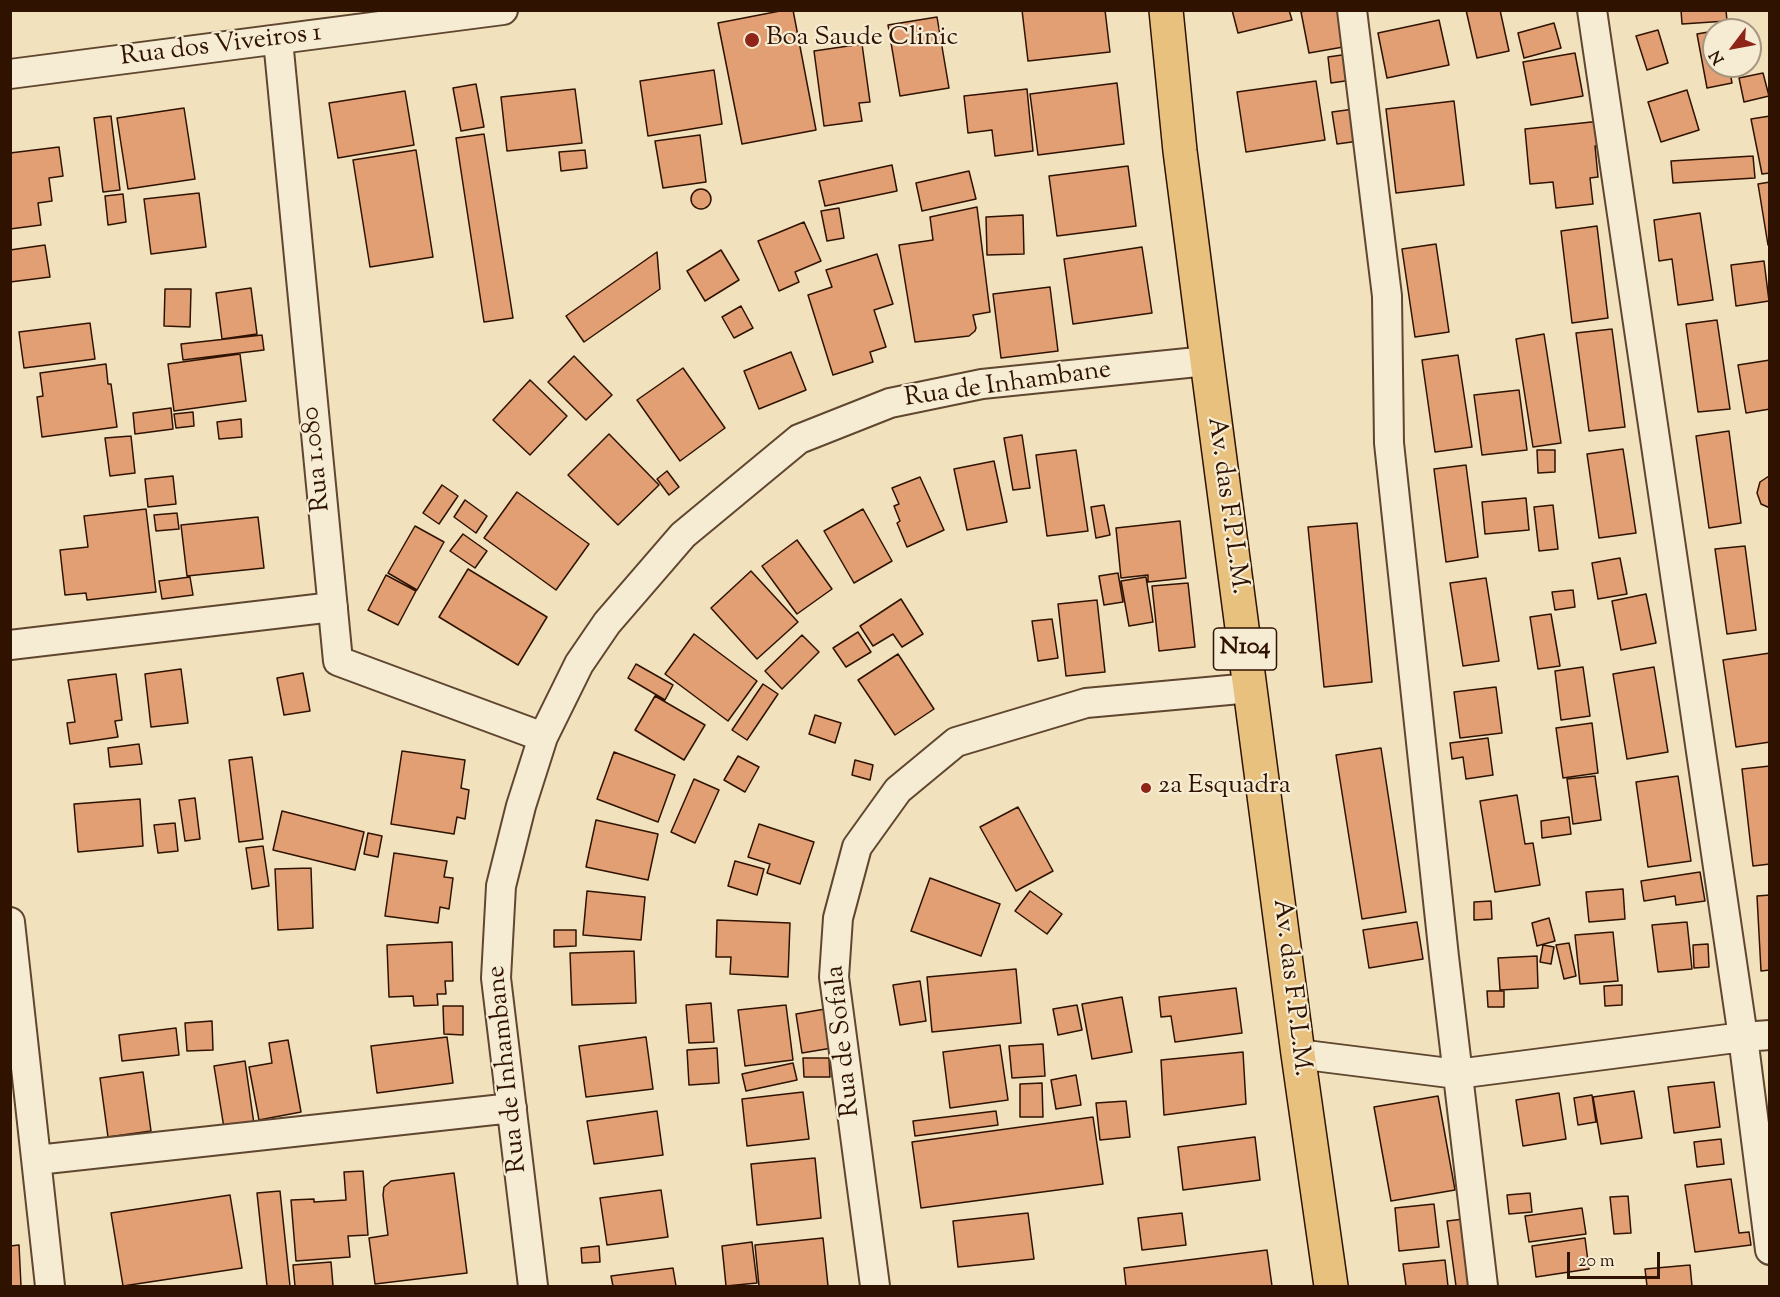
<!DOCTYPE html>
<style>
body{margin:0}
#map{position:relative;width:1780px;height:1297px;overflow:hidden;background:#f1e2bd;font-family:"Sorts Mill Goudy",serif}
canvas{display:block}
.frame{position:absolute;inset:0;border:12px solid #2f1200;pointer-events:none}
.north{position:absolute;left:1702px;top:18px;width:60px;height:60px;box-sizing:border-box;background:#f6ecd4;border:2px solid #a6957f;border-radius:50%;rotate:238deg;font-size:16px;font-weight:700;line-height:24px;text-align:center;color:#2f1200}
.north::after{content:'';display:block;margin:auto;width:21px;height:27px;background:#8f2418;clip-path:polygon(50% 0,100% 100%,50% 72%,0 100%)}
.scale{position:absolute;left:1567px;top:1252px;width:93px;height:27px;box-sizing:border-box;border:3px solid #2f1200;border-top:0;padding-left:8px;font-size:18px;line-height:21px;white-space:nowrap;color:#2f1200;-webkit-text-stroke:4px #f6ecd4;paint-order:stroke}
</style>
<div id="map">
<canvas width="1780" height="1297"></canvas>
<div class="frame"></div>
<div class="north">N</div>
<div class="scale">20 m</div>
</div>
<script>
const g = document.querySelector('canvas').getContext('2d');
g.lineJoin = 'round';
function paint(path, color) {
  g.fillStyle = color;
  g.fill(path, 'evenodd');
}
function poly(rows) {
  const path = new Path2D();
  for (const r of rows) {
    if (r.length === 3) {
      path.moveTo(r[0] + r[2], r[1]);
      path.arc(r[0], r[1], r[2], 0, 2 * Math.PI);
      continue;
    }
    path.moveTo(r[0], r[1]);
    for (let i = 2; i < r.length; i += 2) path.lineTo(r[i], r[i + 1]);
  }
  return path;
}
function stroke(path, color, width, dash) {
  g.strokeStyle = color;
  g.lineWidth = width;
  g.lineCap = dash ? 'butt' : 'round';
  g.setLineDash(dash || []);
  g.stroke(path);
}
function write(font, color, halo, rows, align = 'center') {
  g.font = font + ' "Sorts Mill Goudy",serif';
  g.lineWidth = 4.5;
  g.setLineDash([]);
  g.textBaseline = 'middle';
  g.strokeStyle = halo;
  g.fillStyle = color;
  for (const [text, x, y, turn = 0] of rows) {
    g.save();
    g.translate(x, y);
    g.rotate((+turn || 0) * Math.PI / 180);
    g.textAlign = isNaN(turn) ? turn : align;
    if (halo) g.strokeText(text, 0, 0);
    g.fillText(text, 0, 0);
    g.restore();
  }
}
const building = poly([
 [785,10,793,10,816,130,742,144,718,23,785,10],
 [1022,10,1105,10,1110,52,1028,61,1022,10],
 [1232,10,1289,10,1292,20,1238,33,1232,10],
 [1308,10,1342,10,1349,46,1309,53,1301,12,1308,10],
 [1466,10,1500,10,1509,51,1477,58,1466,10],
 [1681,10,1726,10,1727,21,1682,24,1681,10],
 [937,17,949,88,900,96,888,25,937,17],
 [1439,20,1449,65,1387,78,1378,33,1439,20],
 [1554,23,1561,48,1524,58,1518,33,1554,23],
 [1658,30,1668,63,1647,70,1636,36,1658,30],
 [1714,31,1714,66,1729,66,1732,83,1707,88,1697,34,1714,31],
 [862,44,870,102,859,103,862,121,824,126,814,51,862,44],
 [1575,53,1583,96,1531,105,1523,62,1575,53],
 [1349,54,1352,80,1331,83,1328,57,1349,54],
 [714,70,722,124,648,136,640,81,714,70],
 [1763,73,1769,96,1744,102,1739,78,1763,73],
 [1316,81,1325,140,1246,152,1237,92,1316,81],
 [1117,83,1124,144,1038,155,1030,94,1117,83],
 [476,84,484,127,461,131,453,88,476,84],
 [575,89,582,143,507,151,501,97,575,89],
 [1027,89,1033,151,995,156,992,130,968,133,964,96,1027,89],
 [1687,90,1699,130,1661,142,1648,102,1687,90],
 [405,91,414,145,338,158,329,103,405,91],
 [1454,101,1464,185,1396,193,1386,109,1454,101],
 [184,108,195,179,128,189,117,118,184,108],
 [1354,109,1359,141,1337,144,1332,112,1354,109],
 [111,116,120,190,103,192,94,118,111,116],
 [1770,116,1770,173,1762,174,1751,119,1770,116],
 [1601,121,1603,145,1595,146,1598,177,1590,178,1593,204,1556,208,1553,182,1530,184,1525,129,1601,121],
 [484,134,513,318,484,322,456,138,484,134],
 [700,135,706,182,663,188,655,141,700,135],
 [59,147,63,176,49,178,52,201,38,203,41,225,10,229,10,153,59,147],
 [416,150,433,257,370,267,353,160,416,150],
 [585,150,587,168,561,171,559,152,585,150],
 [1753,156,1755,178,1673,183,1671,161,1753,156],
 [892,165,897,191,825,206,819,181,892,165],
 [1128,166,1136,226,1057,236,1049,176,1128,166],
 [969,171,976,199,922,211,916,183,969,171],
 [1770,182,1770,245,1768,245,1758,184,1770,182],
 [701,199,10],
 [199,193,206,247,151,254,144,199,199,193],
 [123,194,126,222,108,225,105,196,123,194],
 [977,207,990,312,973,315,976,328,975,331,969,336,915,342,899,245,933,240,930,217,977,207],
 [839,208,844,238,827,241,821,211,839,208],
 [1700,213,1713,300,1678,305,1672,259,1659,261,1654,220,1700,213],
 [1023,215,1024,254,987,255,986,217,1023,215],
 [804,222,821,261,795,272,799,282,779,291,758,241,804,222],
 [1597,226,1608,318,1572,323,1561,231,1597,226],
 [1436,244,1449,332,1415,337,1402,249,1436,244],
 [45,245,50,277,10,282,10,250,45,245],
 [1142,247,1152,313,1073,324,1064,259,1142,247],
 [721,250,739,280,705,301,687,271,721,250],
 [657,252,660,289,584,342,566,316,657,252],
 [877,254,893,304,874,310,886,347,870,352,873,362,833,375,808,295,832,287,826,270,877,254],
 [1764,261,1769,301,1736,306,1731,265,1764,261],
 [1050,287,1058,351,1001,358,993,294,1050,287],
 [251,288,257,334,222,339,216,293,251,288],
 [165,289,191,289,190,327,164,326,165,289],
 [741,306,753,328,734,338,722,317,741,306],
 [1717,320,1730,409,1698,412,1686,324,1717,320],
 [90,323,95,359,24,368,19,332,90,323],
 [1612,329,1625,427,1589,431,1576,333,1612,329],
 [1544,334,1561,443,1533,447,1516,339,1544,334],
 [262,335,264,350,183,360,181,344,262,335],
 [791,352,806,390,759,409,744,371,791,352],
 [240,354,246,401,174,411,168,364,240,354],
 [1458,355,1472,447,1435,452,1422,360,1458,355],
 [574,356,612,395,586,420,548,382,574,356],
 [1770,360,1770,409,1746,413,1738,365,1770,360],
 [106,364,108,384,111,384,117,427,42,437,37,397,43,396,40,373,106,364],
 [683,368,725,428,680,461,637,400,683,368],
 [530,380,567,416,530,455,493,420,530,380],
 [1519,390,1527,450,1482,455,1474,395,1519,390],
 [171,408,173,429,135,434,133,413,171,408],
 [193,412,194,426,176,428,174,414,193,412],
 [241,419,242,437,219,439,217,422,241,419],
 [1729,431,1741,523,1709,528,1696,436,1729,431],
 [609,434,659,485,618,525,568,475,609,434],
 [1022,435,1030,488,1013,490,1004,438,1022,435],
 [131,436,135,473,110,476,105,438,131,436],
 [1623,449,1636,533,1599,538,1587,454,1623,449],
 [1076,450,1088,531,1047,536,1036,455,1076,450],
 [1537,450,1555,450,1555,472,1538,473,1537,450],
 [994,461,1007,522,967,530,954,469,994,461],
 [1466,465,1478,557,1446,562,1434,469,1466,465],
 [667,471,679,487,669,495,657,479,667,471],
 [173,476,176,504,148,507,145,479,173,476],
 [1769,476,1770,476,1770,508,1761,504,1757,493,1760,482,1769,476],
 [920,477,944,530,907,547,897,523,900,521,894,506,899,504,892,488,920,477],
 [442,485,458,496,439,524,423,513,442,485],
 [517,492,589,544,556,590,484,538,517,492],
 [1526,498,1529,530,1485,534,1482,502,1526,498],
 [465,500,487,516,476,533,454,517,465,500],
 [1104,505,1110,535,1096,538,1091,507,1104,505],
 [1553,505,1558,549,1539,551,1534,507,1553,505],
 [146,509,156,592,87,600,86,593,65,595,60,550,88,547,84,516,146,509],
 [863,509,892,561,854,583,824,531,863,509],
 [177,513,179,529,156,531,154,515,177,513],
 [258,517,264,568,187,576,181,525,258,517],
 [1180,521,1186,578,1148,582,1148,575,1121,578,1116,528,1180,521],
 [1357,523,1372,682,1324,687,1308,527,1357,523],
 [415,526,444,542,417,590,388,573,415,526],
 [463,534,487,551,475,568,450,551,463,534],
 [797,540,832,589,797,614,762,566,797,540],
 [1745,546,1756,630,1727,634,1715,549,1745,546],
 [1620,558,1627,594,1598,599,1592,563,1620,558],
 [468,569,547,617,518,665,439,617,468,569],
 [751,571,798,622,757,659,711,608,751,571],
 [1118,573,1123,602,1104,605,1099,576,1118,573],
 [386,575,416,591,398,625,368,610,386,575],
 [190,577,193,595,162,599,159,581,190,577],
 [1146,577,1153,622,1129,626,1121,581,1146,577],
 [1486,578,1499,661,1463,666,1450,583,1486,578],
 [1188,583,1195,647,1159,651,1152,586,1188,583],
 [1573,590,1575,607,1555,610,1552,592,1573,590],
 [1646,594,1656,643,1621,650,1612,601,1646,594],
 [901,599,923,634,902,647,893,634,873,646,860,626,901,599],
 [1097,600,1105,672,1066,676,1058,604,1097,600],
 [1551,614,1560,666,1538,669,1530,617,1551,614],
 [1052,619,1058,658,1038,661,1032,621,1052,619],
 [858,632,871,652,846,667,833,648,858,632],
 [694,634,757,681,728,721,665,674,694,634],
 [802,635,819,652,782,689,765,671,802,635],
 [1770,653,1770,742,1736,747,1723,660,1770,653],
 [898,654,934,709,895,735,858,680,898,654],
 [636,664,673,685,665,700,628,678,636,664],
 [1583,667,1590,716,1561,720,1555,671,1583,667],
 [1654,667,1668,752,1627,759,1613,674,1654,667],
 [181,669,188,723,151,727,145,674,181,669],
 [303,673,310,711,284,715,277,678,303,673],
 [116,674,122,720,115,721,118,737,70,744,67,723,75,722,68,680,116,674],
 [763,684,778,694,747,740,732,730,763,684],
 [1496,687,1502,733,1460,738,1454,692,1496,687],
 [655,696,705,725,684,760,635,730,655,696],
 [815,715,841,723,835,743,809,734,815,715],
 [1592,723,1598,773,1563,778,1556,728,1592,723],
 [1488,738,1493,775,1466,779,1463,757,1452,759,1450,743,1488,738],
 [139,744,142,764,110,767,108,748,139,744],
 [1381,748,1406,912,1362,919,1336,755,1381,748],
 [402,751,465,760,461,788,469,790,465,819,457,817,454,834,391,824,402,751],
 [614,752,675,775,658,822,597,799,614,752],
 [738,756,759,767,745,792,724,780,738,756],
 [252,757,263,839,239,842,229,760,252,757],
 [855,760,873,765,870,780,852,775,855,760],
 [1770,766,1770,864,1753,866,1742,769,1770,766],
 [1595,776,1601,820,1573,824,1567,779,1595,776],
 [1678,776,1691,861,1648,867,1636,782,1678,776],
 [694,779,719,790,695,843,671,832,694,779],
 [1517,795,1525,844,1533,843,1540,885,1495,892,1480,801,1517,795],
 [195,798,200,839,185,841,179,800,195,798],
 [140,799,143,846,78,852,74,804,140,799],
 [1018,807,1053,871,1016,891,980,827,1018,807],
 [282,811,364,832,355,870,273,850,282,811],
 [1569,817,1571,834,1542,838,1541,821,1569,817],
 [596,820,658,834,648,880,586,867,596,820],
 [175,823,178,851,158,853,154,825,175,823],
 [759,824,814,842,800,884,767,873,770,864,748,857,759,824],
 [368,833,382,836,378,857,364,854,368,833],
 [263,846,269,886,252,889,246,848,263,846],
 [394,853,447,861,444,877,453,878,449,909,440,907,438,923,385,916,394,853],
 [735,861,764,869,757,895,728,886,735,861],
 [311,868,313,928,278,930,275,869,311,868],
 [1700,872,1705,901,1676,905,1675,896,1644,901,1641,881,1700,872],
 [930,878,1000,904,981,956,911,931,930,878],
 [1623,889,1625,919,1589,922,1586,892,1623,889],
 [587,891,645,897,641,940,583,935,587,891],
 [1030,891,1062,914,1047,934,1015,911,1030,891],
 [1770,895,1770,970,1761,971,1757,896,1770,895],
 [1491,901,1492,919,1474,920,1474,902,1491,901],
 [1549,918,1555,941,1537,946,1532,923,1549,918],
 [717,920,790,923,788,977,730,974,731,957,716,957,717,920],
 [1417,922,1423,959,1369,968,1363,930,1417,922],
 [1687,922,1692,969,1658,972,1652,925,1687,922],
 [554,930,576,930,576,946,554,947,554,930],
 [1613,932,1618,981,1580,984,1575,935,1613,932],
 [452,942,453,981,445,981,446,994,437,994,438,1005,414,1006,413,996,389,997,387,945,452,942],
 [1569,943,1576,976,1564,979,1556,945,1569,943],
 [1708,944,1709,967,1694,968,1693,945,1708,944],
 [1543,945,1554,947,1551,964,1540,962,1543,945],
 [634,951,636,1003,572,1005,570,953,634,951],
 [1537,956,1538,988,1500,990,1498,958,1537,956],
 [1016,969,1021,1023,932,1032,927,977,1016,969],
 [920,981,926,1021,900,1025,893,985,920,981],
 [1622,985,1622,1005,1605,1006,1604,986,1622,985],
 [1236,988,1242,1033,1175,1042,1171,1016,1161,1017,1159,997,1236,988],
 [1487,991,1504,991,1504,1007,1488,1007,1487,991],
 [1122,997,1132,1052,1092,1059,1082,1004,1122,997],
 [711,1003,714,1042,689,1043,686,1005,711,1003],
 [786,1005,793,1060,745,1066,738,1010,786,1005],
 [1077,1005,1082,1030,1058,1035,1053,1009,1077,1005],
 [443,1006,463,1006,463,1035,444,1034,443,1006],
 [825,1009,832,1048,802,1053,796,1014,825,1009],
 [212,1021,213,1050,187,1051,185,1023,212,1021],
 [176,1028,179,1055,122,1061,119,1035,176,1028],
 [447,1037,453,1083,377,1093,371,1046,447,1037],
 [646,1037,653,1089,586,1097,579,1046,646,1037],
 [288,1040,301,1112,259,1120,249,1067,272,1063,269,1043,288,1040],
 [1043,1044,1045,1076,1012,1078,1009,1046,1043,1044],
 [1000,1045,1008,1100,950,1108,943,1052,1000,1045],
 [717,1048,719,1083,689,1085,687,1050,717,1048],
 [1243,1052,1246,1104,1164,1115,1161,1060,1243,1052],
 [803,1058,829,1058,830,1077,804,1077,803,1058],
 [245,1061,254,1124,224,1128,214,1066,245,1061],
 [793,1063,797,1080,746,1091,742,1074,793,1063],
 [143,1072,151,1131,108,1137,100,1078,143,1072],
 [1076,1075,1081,1105,1056,1109,1051,1080,1076,1075],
 [1714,1082,1720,1127,1674,1133,1668,1087,1714,1082],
 [1042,1083,1043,1117,1020,1117,1020,1084,1042,1083],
 [1634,1091,1642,1138,1601,1144,1593,1097,1634,1091],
 [803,1092,809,1139,747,1146,742,1099,803,1092],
 [1559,1093,1566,1139,1523,1146,1516,1100,1559,1093],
 [1592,1095,1596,1122,1578,1125,1574,1098,1592,1095],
 [1438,1096,1455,1190,1391,1201,1374,1107,1438,1096],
 [1126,1101,1130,1137,1100,1140,1096,1103,1126,1101],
 [657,1111,663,1155,594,1164,587,1121,657,1111],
 [996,1111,998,1125,915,1136,913,1121,996,1111],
 [1093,1117,1103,1184,921,1208,912,1142,1093,1117],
 [1255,1137,1260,1180,1183,1190,1178,1147,1255,1137],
 [1721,1139,1724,1164,1697,1167,1694,1142,1721,1139],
 [815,1158,821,1218,757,1225,751,1164,815,1158],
 [363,1171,368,1235,348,1236,350,1257,296,1261,291,1200,314,1199,314,1202,346,1200,344,1172,363,1171],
 [454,1173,467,1273,375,1284,369,1238,388,1235,383,1195,384,1187,391,1181,454,1173],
 [1731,1179,1739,1233,1749,1232,1751,1245,1695,1252,1685,1185,1731,1179],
 [661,1190,668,1237,607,1245,600,1198,661,1190],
 [280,1191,290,1286,267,1286,257,1193,280,1191],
 [1530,1193,1532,1212,1509,1214,1507,1195,1530,1193],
 [230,1195,242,1268,123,1286,111,1213,230,1195],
 [1628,1196,1631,1233,1614,1234,1610,1197,1628,1196],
 [1434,1204,1439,1247,1399,1251,1395,1208,1434,1204],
 [1582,1208,1586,1234,1529,1242,1525,1216,1582,1208],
 [1028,1213,1034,1259,958,1267,953,1221,1028,1213],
 [1182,1213,1186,1245,1142,1250,1138,1218,1182,1213],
 [1464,1219,1473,1286,1456,1286,1447,1221,1464,1219],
 [823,1238,828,1286,759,1286,755,1245,823,1238],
 [1585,1238,1589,1269,1536,1277,1532,1246,1585,1238],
 [752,1242,757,1283,726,1286,722,1246,752,1242],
 [19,1245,21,1286,10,1286,10,1246,19,1245],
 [599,1246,600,1262,582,1263,581,1248,599,1246],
 [1267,1250,1272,1286,1126,1286,1124,1268,1267,1250],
 [1445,1260,1448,1286,1406,1286,1403,1264,1445,1260],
 [331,1262,333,1286,295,1286,293,1265,331,1262],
 [1690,1265,1692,1286,1647,1286,1645,1269,1690,1265],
 [673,1268,676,1286,613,1286,611,1276,673,1268]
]);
paint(building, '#e29f74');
stroke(building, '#2f1200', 1.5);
const minor = poly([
 [1352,10,1387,296,1389,443,1444,957,1483,1286],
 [1592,10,1743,1037,1770,1250],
 [278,40,338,661,543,737],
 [10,74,503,10],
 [10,645,333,607],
 [10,922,50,1286],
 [1298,1054,1457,1074,1743,1037,1770,1035],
 [37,1160,512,1108],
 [533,1286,496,978,501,886,521,806,543,737,579,664,607,623,683,535,799,439,890,403,982,384,1207,361],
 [875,1286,834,977,838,918,857,847,898,790,956,742,1086,703,1251,688]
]);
const primary = poly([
 [1166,10,1180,151,1207,361,1298,1054,1331,1286]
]);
stroke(minor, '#60462f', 32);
stroke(primary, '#2f1200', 36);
stroke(minor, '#f6ecd4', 28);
stroke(primary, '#e8c17e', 33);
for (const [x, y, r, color] of [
 [752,40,8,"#8f2418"],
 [1146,788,6,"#8f2418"]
]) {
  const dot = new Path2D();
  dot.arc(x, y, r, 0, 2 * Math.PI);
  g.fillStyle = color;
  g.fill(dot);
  stroke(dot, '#f6ecd4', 2);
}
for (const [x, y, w] of [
 [1245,649,63]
]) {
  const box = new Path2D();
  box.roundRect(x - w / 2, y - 21, w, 42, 4.5);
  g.fillStyle = '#f6ecd4';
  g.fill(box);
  stroke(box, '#2f1200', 1.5);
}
write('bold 24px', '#2f1200', null, [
 ["N104",1245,649]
]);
write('26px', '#2f1200', '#f6ecd4', [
 ["Boa Saude Clinic",766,40],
 ["2a Esquadra",1158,788]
], 'left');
write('26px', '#2f1200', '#f6ecd4', [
 ["Rua dos Viveiros 1",221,47,-7],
 ["Rua de Inhambane",1008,386,-8],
 ["Rua 1.080",318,459,-96],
 ["Av. das F.P.L.M.",1226,506,82],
 ["Av. das F.P.L.M.",1290,988,83],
 ["Rua de Sofala",845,1041,-96],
 ["Rua de Inhambane",509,1069,-96]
]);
</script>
